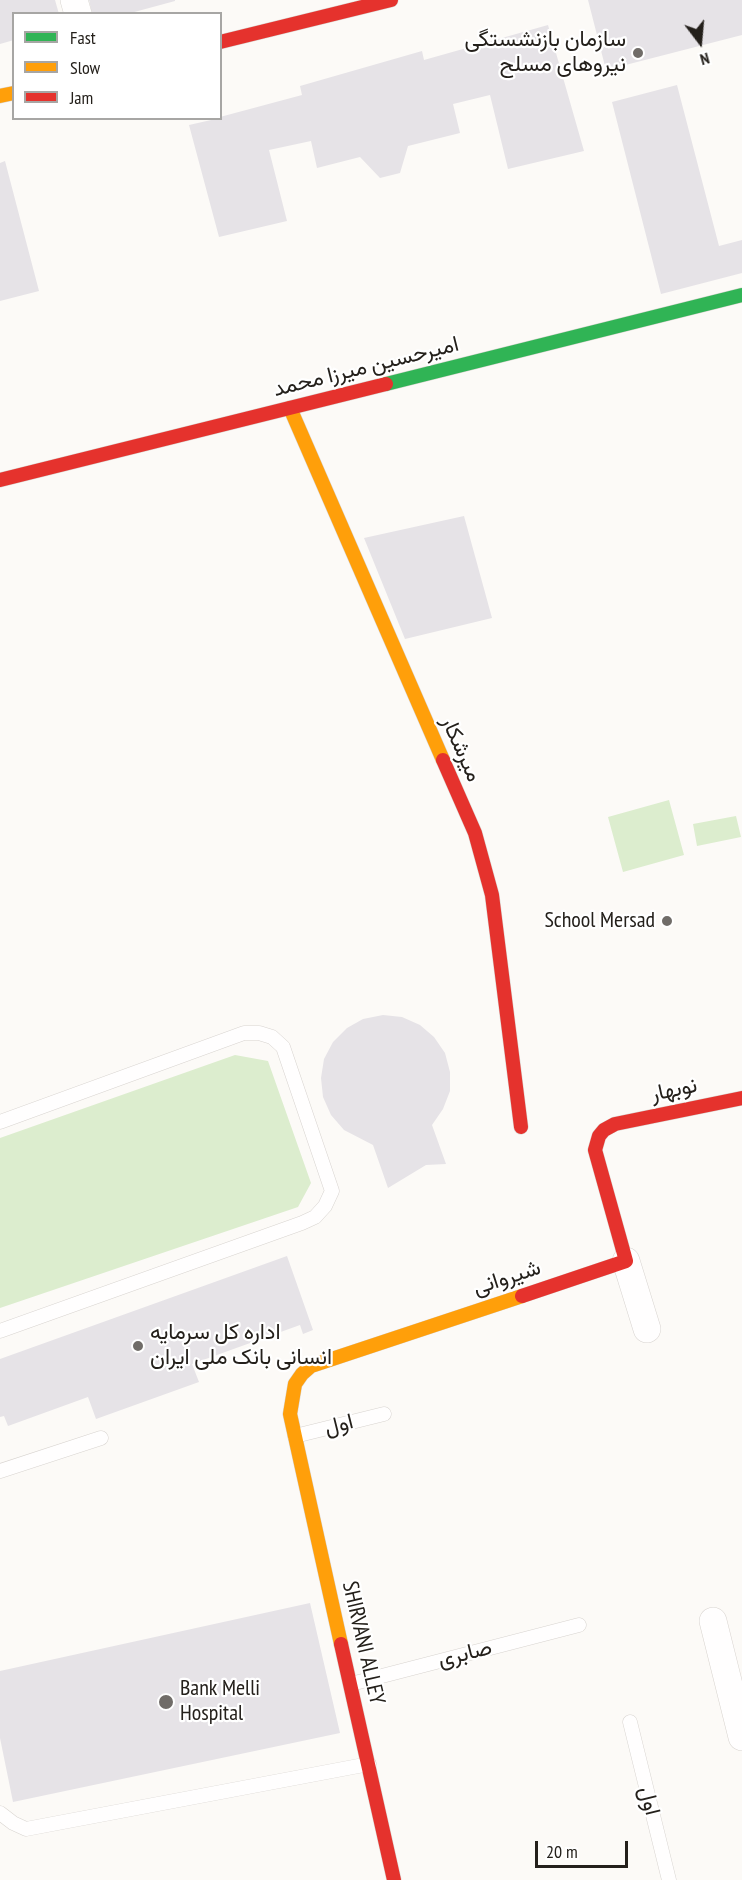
<!DOCTYPE html>
<meta charset="utf-8">
<style>
body{margin:0}
#map{position:relative;width:742px;height:1880px;overflow:hidden;background:#fcfaf7;font-family:"PT Sans Narrow",sans-serif}
canvas{display:block}
.legend{position:absolute;left:12px;top:12px;width:210px;height:108px;box-sizing:border-box;background:#fff;border:2px solid #a7a6a4;margin:0;padding:8px 10px;list-style:none;font-size:18px;color:#24201b}
.legend li{display:flex;align-items:center;gap:12px;height:30px}
.legend b{width:30px;border:2px solid #a7a6a4}
.north{position:absolute;left:670px;top:12px;width:60px;height:60px;-webkit-text-stroke:4px #fff;paint-order:stroke;rotate:164deg;font-size:16px;font-weight:700;line-height:24px;text-align:center;color:#24201b}
.north::after{content:'';display:block;margin:auto;width:21px;height:27px;background:#24201b;clip-path:polygon(50% 0,100% 100%,50% 72%,0 100%)}
.scale{position:absolute;left:535px;top:1841px;width:93px;height:27px;box-sizing:border-box;border:3px solid #24201b;border-top:0;padding-left:8px;font-size:18px;line-height:21px;white-space:nowrap;color:#24201b;-webkit-text-stroke:4px #fff;paint-order:stroke}
</style>
<div id="map">
<canvas width="742" height="1880"></canvas>
<ul class="legend">
<li><b style="height:8px;background:#30b455"></b>Fast</li>
<li><b style="height:8px;background:#ff9f0a"></b>Slow</li>
<li><b style="height:8px;background:#e5322d"></b>Jam</li>
</ul>
<div class="north">N</div>
<div class="scale">20 m</div>
</div>
<script>
const g = document.querySelector('canvas').getContext('2d');
g.lineJoin = 'round';
function paint(path, color) {
  g.fillStyle = color;
  g.fill(path, 'evenodd');
}
function poly(rows) {
  const path = new Path2D();
  for (const r of rows) {
    path.moveTo(r[0], r[1]);
    for (let i = 2; i < r.length; i += 2) path.lineTo(r[i], r[i + 1]);
  }
  return path;
}
function stroke(path, color, width, dash) {
  g.strokeStyle = color;
  g.lineWidth = width;
  g.lineCap = dash ? 'butt' : 'round';
  g.setLineDash(dash || []);
  g.stroke(path);
}
function write(font, color, halo, rows, align = 'center') {
  g.font = font + ' "PT Sans Narrow",Vazirmatn,sans-serif';
  g.lineWidth = 4.5;
  g.setLineDash([]);
  g.textBaseline = 'middle';
  g.strokeStyle = halo;
  g.fillStyle = color;
  for (const [text, x, y, turn = 0] of rows) {
    g.save();
    g.translate(x, y);
    g.rotate((+turn || 0) * Math.PI / 180);
    g.textAlign = isNaN(turn) ? turn : align;
    if (halo) g.strokeText(text, 0, 0);
    g.fillText(text, 0, 0);
    g.restore();
  }
}
paint(poly([
 [669,800,684,855,623,872,608,817],
 [736,816,741,837,697,846,693,824],
 [235,1055,268,1061,311,1183,298,1207,0,1308,0,1138]
]), '#dcedce');
paint(poly([
 [0,0,55,0,59,14,14,14,14,40,0,44],
 [89,0,175,0,175,1,127,14,92,14],
 [588,0,742,0,742,35,606,70],
 [548,25,584,151,508,169,490,95,453,104,460,133,408,146,400,173,380,178,360,157,317,168,311,141,269,150,287,221,219,237,189,125,220,118,220,117,302,95,300,86,422,51,424,60],
 [677,85,719,246,742,240,742,273,661,294,612,102],
 [5,161,39,291,0,301,0,163],
 [464,516,492,618,405,639,364,538],
 [383,1015,402,1017,420,1025,434,1037,445,1053,450,1072,450,1091,443,1109,432,1125,446,1164,426,1165,388,1188,373,1145,344,1130,331,1115,323,1097,321,1078,324,1059,333,1042,347,1028,363,1019],
 [287,1256,313,1330,303,1334,300,1325,192,1364,199,1382,96,1419,88,1397,8,1426,4,1416,0,1417,0,1359],
 [310,1603,340,1733,13,1802,0,1738,0,1671]
]), '#e6e3e7');
const lane = poly([
 [0,1122,244,1033,259,1033,272,1037,283,1047,332,1191,325,1206,315,1217,302,1223,0,1331],
 [295,1436,384,1414],
 [0,1471,101,1438],
 [351,1684,579,1625],
 [630,1722,669,1880],
 [0,1813,13,1823,26,1829,369,1764]
]);
const street = poly([
 [74,0,78,14],
 [626,1261,647,1329],
 [713,1621,742,1737]
]);
const fast = poly([
 [386,384,742,295]
]);
const slow = poly([
 [0,96,14,93],
 [290,408,443,760],
 [341,1644,290,1414,295,1384,302,1374,311,1366,522,1296]
]);
const jam = poly([
 [220,42,391,0],
 [0,480,386,384],
 [443,760,475,833,492,895,521,1127],
 [522,1296,626,1261,595,1150,599,1136,604,1130,615,1124,742,1098],
 [341,1644,394,1880]
]);
stroke(lane, '#d8d4d0', 15);
stroke(street, '#d8d4d0', 28);
stroke(fast, '#d8d4d0', 15);
stroke(slow, '#d8d4d0', 15);
stroke(jam, '#d8d4d0', 15);
stroke(lane, '#fffefe', 14);
stroke(street, '#fffefe', 27);
stroke(fast, '#30b455', 14);
stroke(slow, '#ff9f0a', 14);
stroke(jam, '#e5322d', 14);
for (const [x, y, r, color] of [
 [638,53,6,"#706c68"],
 [667,921,6,"#706c68"],
 [138,1346,6,"#706c68"],
 [166,1702,8,"#706c68"]
]) {
  const dot = new Path2D();
  dot.arc(x, y, r, 0, 2 * Math.PI);
  g.fillStyle = color;
  g.fill(dot);
  stroke(dot, '#fff', 2);
}
write('22px', '#24201b', '#fff', [
 ["سازمان بازنشستگی",626,40],
 ["نیروهای مسلح",626,65],
 ["School Mersad",655,921],
 ["اداره کل سرمایه",150,1333,"left"],
 ["انسانی بانک ملی ایران",150,1358,"left"],
 ["Bank Melli",180,1689,"left"],
 ["Hospital",180,1714,"left"]
], 'right');
write('22px', '#24201b', '#fff', [
 ["امیرحسین میرزا محمد",366,367,-14],
 ["میرشکار",461,749,66],
 ["نوبهار",674,1090,-12],
 ["شیروانی",507,1278,-18],
 ["اول",339,1425,-14],
 ["SHIRVANI ALLEY",363,1643,77],
 ["صابری",465,1654,-14],
 ["اول",649,1801,76]
]);
</script>
